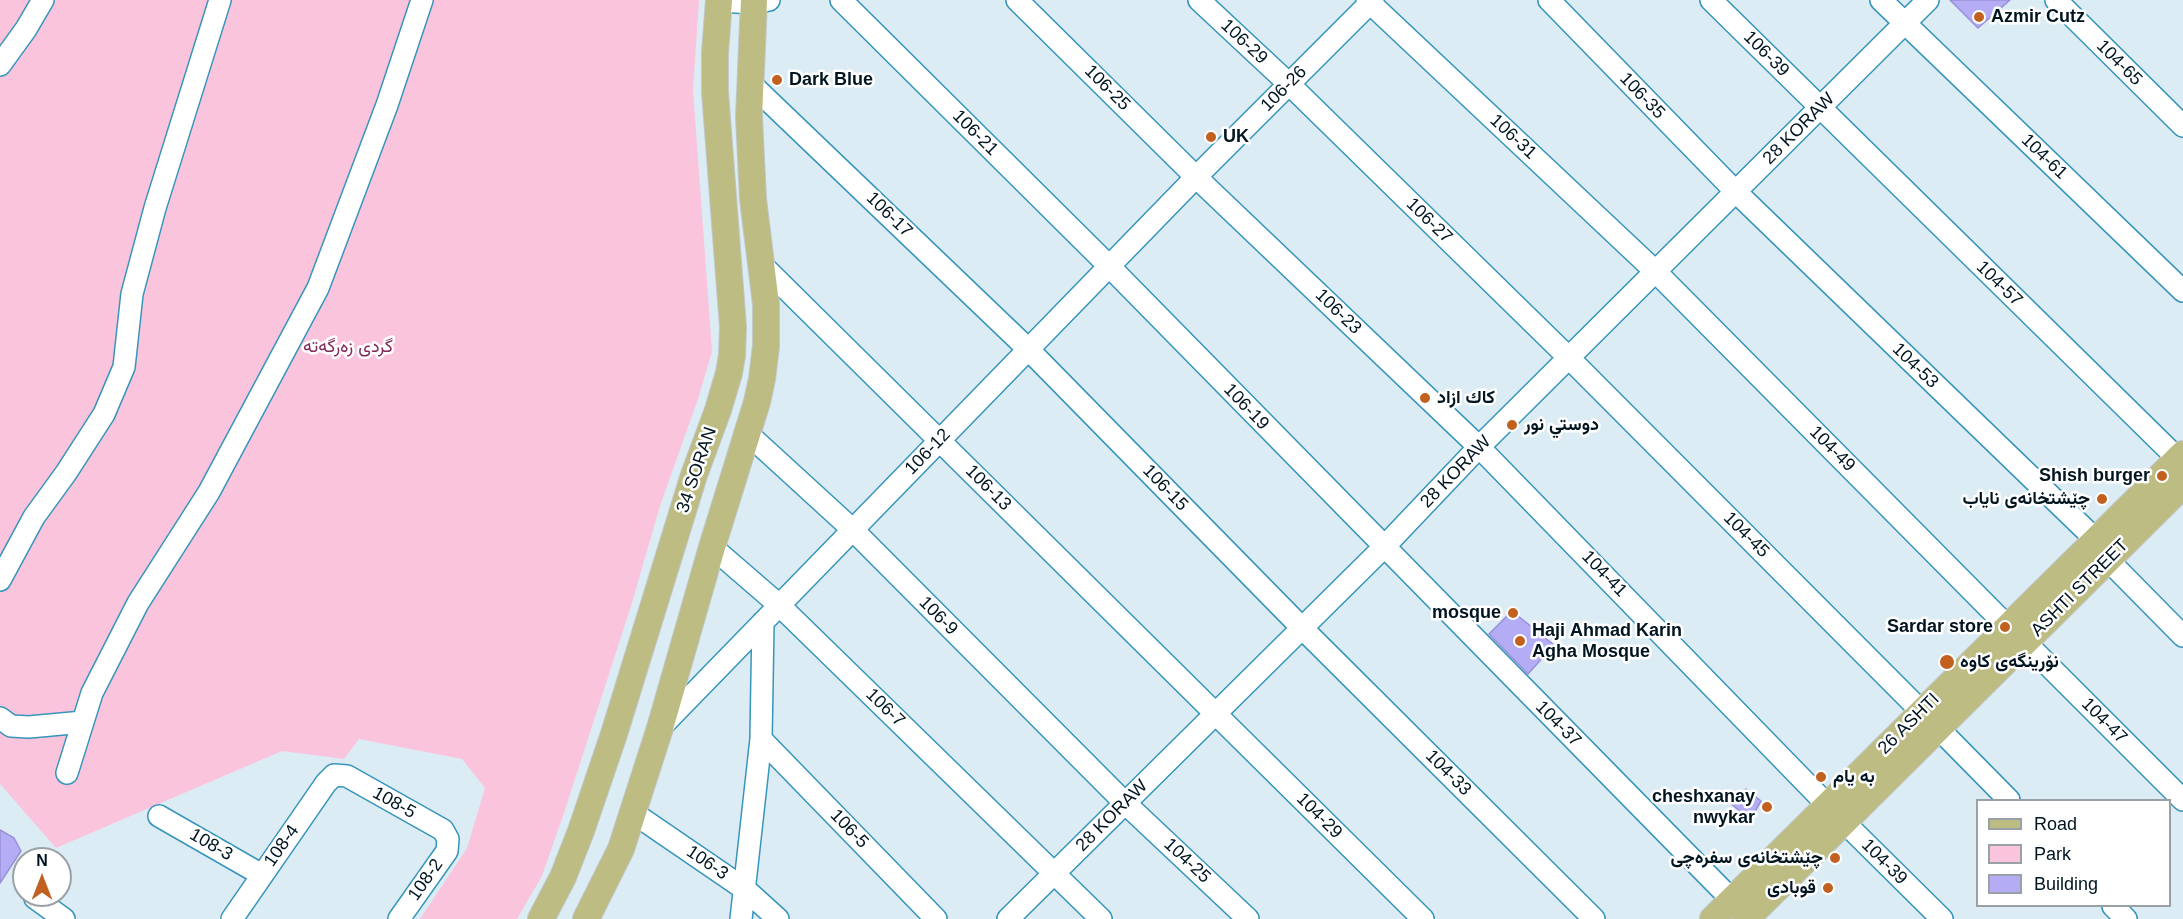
<!DOCTYPE html>
<meta charset="utf-8">
<style>
body{margin:0}
#map{position:relative;width:2183px;height:919px;overflow:hidden;background:#dcecf4;font-family:Helvetica,sans-serif}
canvas{display:block}
.legend{position:absolute;left:1976px;top:799px;width:195px;height:108px;box-sizing:border-box;background:#fff;border:2px solid #99a1a6;margin:0;padding:8px 10px;list-style:none;font-size:18px;color:#001520}
.legend li{display:flex;align-items:center;gap:12px;height:30px}
.legend b{width:30px;border:2px solid #99a1a6}
.north{position:absolute;left:12px;top:847px;width:60px;height:60px;box-sizing:border-box;background:#fff;border:2px solid #99a1a6;border-radius:50%;rotate:0deg;font-size:16px;font-weight:700;line-height:24px;text-align:center;color:#001520}
.north::after{content:'';display:block;margin:auto;width:21px;height:27px;background:#c1601f;clip-path:polygon(50% 0,100% 100%,50% 72%,0 100%)}
</style>
<div id="map">
<canvas width="2183" height="919"></canvas>
<ul class="legend">
<li><b style="height:8px;background:#bcbc83"></b>Road</li>
<li><b style="height:16px;background:#fbc4dd"></b>Park</li>
<li><b style="height:16px;background:#b5acf6"></b>Building</li>
</ul>
<div class="north">N</div>
</div>
<script>
const g = document.querySelector('canvas').getContext('2d');
g.lineJoin = 'round';
function paint(path, color) {
  g.fillStyle = color;
  g.fill(path, 'evenodd');
}
function poly(rows) {
  const path = new Path2D();
  for (const r of rows) {
    path.moveTo(r[0], r[1]);
    for (let i = 2; i < r.length; i += 2) path.lineTo(r[i], r[i + 1]);
  }
  return path;
}
function stroke(path, color, width, dash) {
  g.strokeStyle = color;
  g.lineWidth = width;
  g.lineCap = dash ? 'butt' : 'round';
  g.setLineDash(dash || []);
  g.stroke(path);
}
function write(font, color, halo, rows, align = 'center') {
  g.font = font + ' Helvetica,Vazirmatn,sans-serif';
  g.lineWidth = 5;
  g.setLineDash([]);
  g.textBaseline = 'middle';
  g.strokeStyle = halo;
  g.fillStyle = color;
  for (const [text, x, y, turn = 0] of rows) {
    g.save();
    g.translate(x, y);
    g.rotate((+turn || 0) * Math.PI / 180);
    g.textAlign = isNaN(turn) ? turn : align;
    if (halo) g.strokeText(text, 0, 0);
    g.fillText(text, 0, 0);
    g.restore();
  }
}
paint(poly([
 [0,0,699,0,693,90,712,351,698,399,660,506,631,606,564,813,542,876,517,919,420,919,467,848,485,788,462,759,359,739,344,759,282,751,56,848,0,784]
]), '#fbc4dd');
const building = poly([
 [1950,0,2010,0,1978,28,1950,0],
 [1512,611,1554,645,1528,674,1489,634,1512,611],
 [1746,789,1761,801,1750,820,1729,802,1746,789],
 [0,830,14,838,21,851,0,883,0,830]
]);
paint(building, '#b5acf6');
stroke(building, '#9990d7', 1.5);
const minor = poly([
 [841,0,1109,266,1732,900],
 [1017,0,1196,177,1479,447,1844,822,1942,919],
 [1199,0,1289,84,1569,358,1922,712],
 [1367,0,1656,272,2008,627],
 [1549,0,1736,192,2095,539],
 [1711,0,2178,459],
 [1881,0,2183,291],
 [2056,0,2183,126],
 [719,1,754,3,769,0],
 [0,65,26,29,43,0],
 [749,82,1028,349,1301,627,1594,919],
 [761,264,1423,919],
 [747,433,853,530,1125,803,1248,919],
 [712,547,779,605,1101,919],
 [2108,560,2183,636],
 [0,580,34,517,66,473,104,414,124,367,132,294,155,208,220,0],
 [2025,642,2183,800],
 [0,718,11,726,29,727,83,722],
 [660,728,1196,177,1373,0],
 [1938,728,2009,800],
 [761,739,936,919],
 [67,773,92,693,138,603,209,492,318,288,387,105,422,0],
 [632,812,746,890,778,919],
 [159,816,262,875],
 [35,898,64,919],
 [2113,906,2126,919],
 [232,919,326,783,334,775,347,776,443,830,448,839,447,851,399,919],
 [741,919,761,739,763,622],
 [1008,919,1384,547,1479,447,1928,0]
]);
const major = poly([
 [541,919,563,877,581,831,614,734,694,475,718,410,729,373,732,355,733,327,715,92,715,53,719,0],
 [586,919,621,849,660,728,712,547,757,402,762,379,766,346,766,304,753,199,749,117,754,0],
 [1713,919,2183,454],
 [1746,919,2183,485]
]);
stroke(minor, '#3695bb', 24);
stroke(major, '#c2c7c9', 28);
stroke(minor, '#fff', 21);
stroke(major, '#bcbc83', 26);
for (const [x, y, r, color] of [
 [1979,17,6,"#c1601f"],
 [777,80,6,"#c1601f"],
 [1211,137,6,"#c1601f"],
 [1425,398,6,"#c1601f"],
 [1512,425,6,"#c1601f"],
 [2162,476,6,"#c1601f"],
 [2102,499,6,"#c1601f"],
 [1513,613,6,"#c1601f"],
 [2005,627,6,"#c1601f"],
 [1520,641,6,"#c1601f"],
 [1947,662,8,"#c1601f"],
 [1821,777,6,"#c1601f"],
 [1767,807,6,"#c1601f"],
 [1835,858,6,"#c1601f"],
 [1828,888,6,"#c1601f"]
]) {
  const dot = new Path2D();
  dot.arc(x, y, r, 0, 2 * Math.PI);
  g.fillStyle = color;
  g.fill(dot);
  stroke(dot, '#fff', 2);
}
write('bold 18px', '#001520', '#fff', [
 ["Azmir Cutz",1991,17],
 ["Dark Blue",789,80],
 ["UK",1223,137],
 ["كاك ازاد",1437,398],
 ["دوستي نور",1524,425],
 ["Shish burger",2150,476,"right"],
 ["چێشتخانەی نایاب",2090,499,"right"],
 ["mosque",1501,613,"right"],
 ["Sardar store",1993,627,"right"],
 ["Haji Ahmad Karin",1532,631],
 ["Agha Mosque",1532,652],
 ["نۆرینگەی کاوە",1960,662],
 ["به يام",1833,777],
 ["cheshxanay",1755,797,"right"],
 ["nwykar",1755,818,"right"],
 ["چێشتخانەی سفرەچی",1823,858,"right"],
 ["قوبادی",1816,888,"right"]
], 'left');
write('18px', '#001520', '#fff', [
 ["106-29",1244,42,43],
 ["106-39",1766,54,45],
 ["104-65",2119,63,45],
 ["106-25",1107,88,45],
 ["106-26",1284,89,-45],
 ["106-35",1642,96,46],
 ["28 KORAW",1799,129,-45],
 ["106-21",975,133,45],
 ["106-31",1513,137,43],
 ["104-61",2044,157,44],
 ["106-17",889,215,44],
 ["106-27",1429,221,44],
 ["104-57",1999,284,44],
 ["106-23",1338,312,44],
 ["104-53",1915,366,44],
 ["106-19",1246,407,46],
 ["104-49",1832,449,45],
 ["106-12",928,452,-46],
 ["34 SORAN",697,470,-71],
 ["28 KORAW",1456,472,-46],
 ["106-13",988,488,45],
 ["106-15",1165,488,46],
 ["104-45",1746,535,45],
 ["104-41",1604,574,46],
 ["ASHTI STREET",2080,588,-45],
 ["106-9",938,616,45],
 ["106-7",885,708,44],
 ["104-47",2104,721,45],
 ["104-37",1558,724,45],
 ["26 ASHTI",1909,724,-45],
 ["104-33",1448,773,45],
 ["108-5",394,803,29],
 ["28 KORAW",1112,816,-45],
 ["104-29",1319,816,45],
 ["106-5",849,829,46],
 ["108-3",211,845,30],
 ["108-4",282,846,-55],
 ["104-25",1187,861,43],
 ["104-39",1884,862,45],
 ["106-3",707,863,34],
 ["108-2",426,880,-55]
]);
write('18px', '#822b5b', '#fff', [
 ["گردی زەرگەتە",348,347]
]);
</script>
